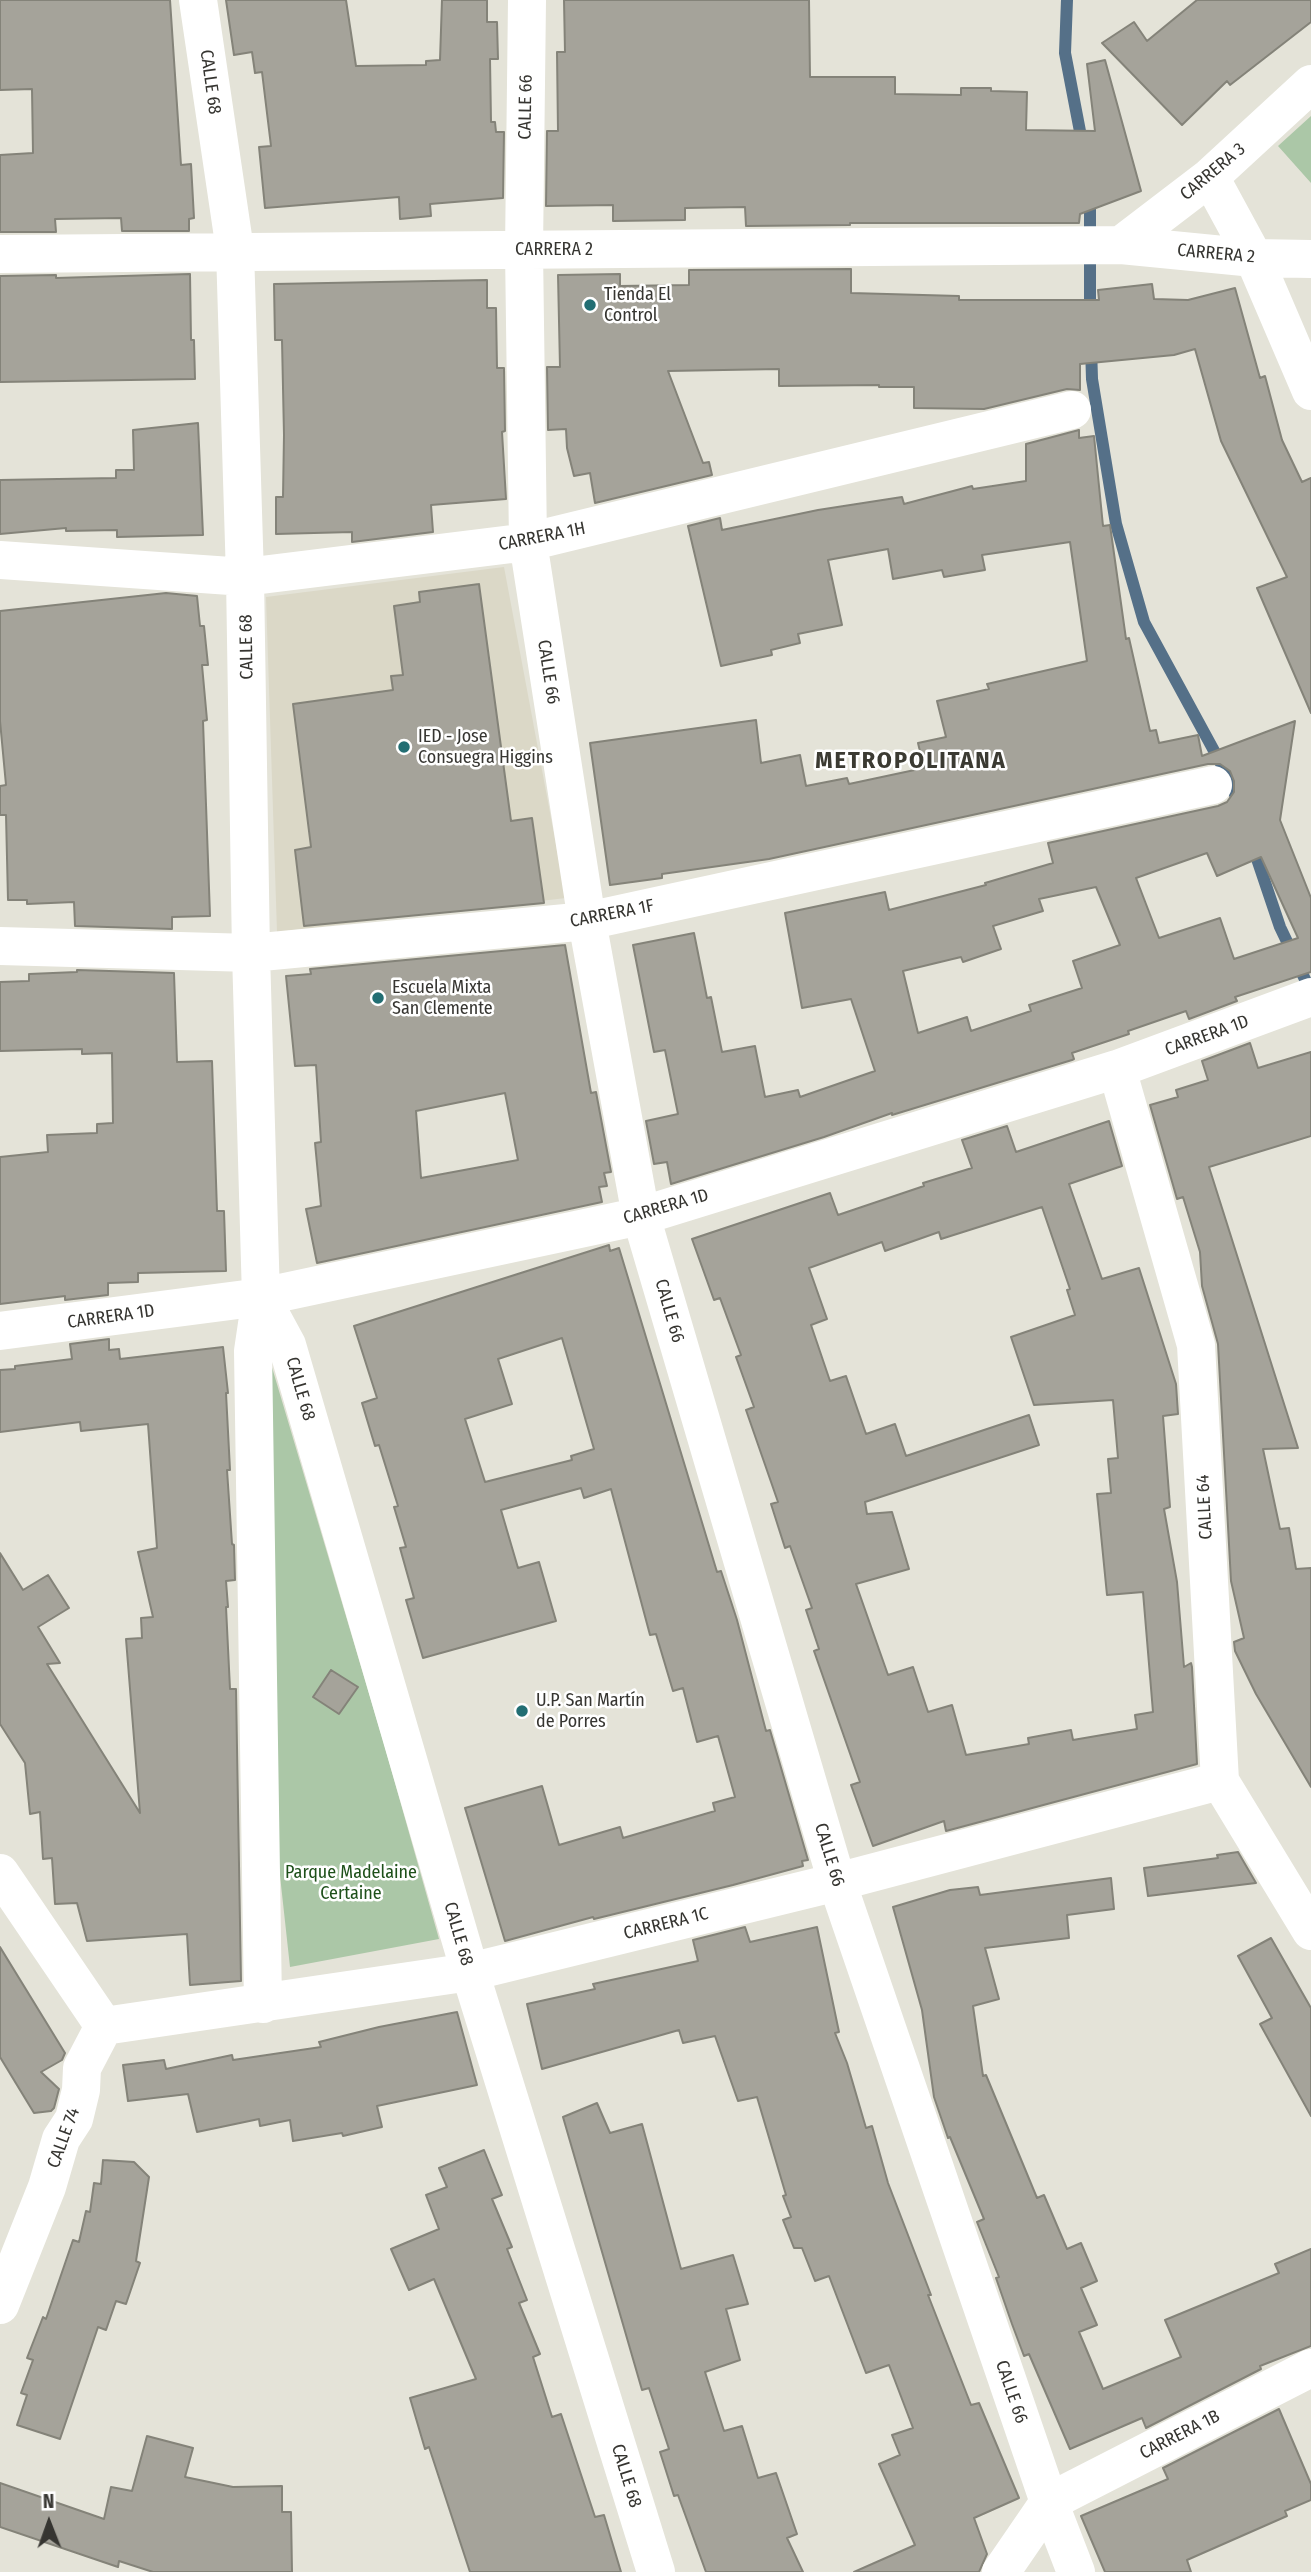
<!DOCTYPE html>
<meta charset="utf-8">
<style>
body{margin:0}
#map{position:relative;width:1311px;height:2572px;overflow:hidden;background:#e4e3d8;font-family:"Fira Sans Condensed",sans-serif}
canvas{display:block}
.north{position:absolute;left:14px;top:2488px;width:70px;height:70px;-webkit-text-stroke:5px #fff;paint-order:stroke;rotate:359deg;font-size:19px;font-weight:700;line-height:28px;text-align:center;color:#363531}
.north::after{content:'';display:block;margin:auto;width:24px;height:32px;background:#363531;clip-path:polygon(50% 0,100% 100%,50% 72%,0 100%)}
</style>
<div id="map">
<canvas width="1311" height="2572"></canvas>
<div class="north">N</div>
</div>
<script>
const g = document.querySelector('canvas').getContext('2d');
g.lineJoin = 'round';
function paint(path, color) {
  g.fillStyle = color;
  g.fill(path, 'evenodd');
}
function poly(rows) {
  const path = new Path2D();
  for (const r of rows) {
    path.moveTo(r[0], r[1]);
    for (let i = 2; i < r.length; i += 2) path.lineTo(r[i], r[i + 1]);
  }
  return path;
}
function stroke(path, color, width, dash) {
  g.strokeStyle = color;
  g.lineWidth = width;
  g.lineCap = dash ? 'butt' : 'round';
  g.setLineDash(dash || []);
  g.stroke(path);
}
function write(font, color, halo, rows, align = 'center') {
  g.font = font + ' "Fira Sans Condensed",sans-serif';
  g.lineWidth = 5;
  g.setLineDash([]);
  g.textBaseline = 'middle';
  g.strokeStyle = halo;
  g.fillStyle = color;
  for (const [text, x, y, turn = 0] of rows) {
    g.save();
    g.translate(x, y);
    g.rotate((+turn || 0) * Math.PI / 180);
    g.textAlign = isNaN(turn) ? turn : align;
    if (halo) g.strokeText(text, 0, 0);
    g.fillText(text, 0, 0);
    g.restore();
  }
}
paint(poly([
 [504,567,566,898,277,932,266,597]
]), '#dbd8c7');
paint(poly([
 [1311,116,1311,183,1278,146],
 [268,1354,384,1744,439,1939,290,1967,267,1757]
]), '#abc7a7');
stroke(poly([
 [1067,0,1065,53,1083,147],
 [1090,314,1090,196],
 [1091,347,1092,379,1116,524,1144,622,1231,782,1239,807],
 [1252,844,1280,927,1311,992]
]), '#557088', 12);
const building = poly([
 [0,0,170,0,181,165,191,164,194,218,189,219,189,231,122,231,121,218,55,219,56,232,0,232,0,155,33,153,32,89,0,90,0,0],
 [226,0,346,0,356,66,426,65,426,61,440,60,442,0,487,0,487,22,497,22,498,59,490,59,491,122,495,122,496,132,504,132,503,198,430,204,431,216,400,219,399,197,265,208,259,147,271,146,262,72,255,73,252,52,234,55,226,0],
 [564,0,809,0,810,77,895,77,895,94,961,95,961,88,991,88,991,91,1027,92,1026,130,1095,131,1087,64,1105,60,1141,191,1080,214,1079,223,850,223,850,225,746,226,745,207,685,208,685,220,613,221,613,205,546,206,547,131,558,131,557,52,565,52,564,0],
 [1197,0,1311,0,1311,22,1230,85,1227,81,1182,125,1102,43,1134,22,1147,41,1197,0],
 [851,269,851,293,959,296,959,300,1099,300,1098,290,1152,284,1154,299,1188,300,1235,288,1260,378,1265,376,1282,440,1302,482,1311,478,1311,713,1257,588,1287,577,1221,441,1195,349,1174,355,1080,364,1080,390,1067,389,984,409,914,408,914,387,879,387,879,385,779,386,779,369,668,371,703,463,709,462,712,475,595,503,590,473,574,476,567,448,566,429,548,430,547,367,560,367,558,275,620,274,620,286,689,285,689,270,851,269],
 [190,274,191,340,194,340,195,379,0,382,0,276,56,275,56,278,190,274],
 [487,280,487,308,496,308,497,368,504,368,505,431,502,432,506,499,431,505,433,532,352,542,352,532,276,534,276,497,283,497,284,435,282,340,275,340,274,284,487,280],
 [198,423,203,535,117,537,117,530,66,531,66,528,0,534,0,480,116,478,116,470,134,470,133,430,198,423],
 [1079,430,1079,438,1094,436,1103,526,1110,525,1126,639,1129,638,1150,731,1156,730,1159,743,1198,735,1202,756,1295,721,1280,820,1311,898,1311,972,1235,997,1237,1001,1189,1019,1186,1011,1128,1031,1129,1034,1072,1053,1074,1059,1072,1060,892,1115,892,1113,824,1137,671,1184,667,1162,654,1164,646,1121,678,1114,665,1050,654,1052,633,945,694,933,707,998,711,997,722,1052,755,1046,765,1097,798,1090,800,1097,875,1071,851,999,802,1008,785,913,885,892,889,910,986,885,985,883,1053,863,1048,843,1218,806,1227,802,1234,792,1234,781,1230,771,1220,764,1208,764,769,859,662,874,662,878,610,885,590,743,756,720,761,763,800,755,806,786,847,778,849,784,924,768,918,743,946,737,937,701,989,689,987,684,1087,661,1070,542,982,555,985,570,944,577,942,570,893,579,888,549,828,560,842,625,798,634,800,643,771,650,772,655,721,666,688,526,720,518,722,530,818,510,902,497,904,504,972,486,973,489,1026,481,1026,444,1079,430],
 [1207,853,1217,876,1261,857,1298,938,1234,959,1220,918,1159,938,1136,878,1207,853],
 [1096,887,1120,945,1073,961,1082,988,1029,1005,1031,1011,971,1031,967,1017,918,1033,903,971,961,957,963,962,1001,949,993,926,1043,911,1039,899,1096,887],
 [479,584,511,821,532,818,544,903,304,926,295,850,311,847,293,704,393,690,391,676,403,675,394,606,420,602,419,592,479,584],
 [166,593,197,596,200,626,204,626,208,665,202,665,207,720,203,721,210,916,172,917,172,929,75,926,74,902,27,904,27,900,8,900,6,815,0,815,0,786,6,785,0,721,0,611,166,593],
 [565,945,591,1093,596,1092,611,1172,604,1173,607,1186,599,1187,602,1202,317,1263,306,1209,321,1206,315,1143,321,1142,316,1065,295,1066,286,976,311,974,310,969,565,945],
 [505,1093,518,1160,421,1178,416,1111,505,1093],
 [77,970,174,973,177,1062,212,1061,217,1211,224,1211,226,1271,138,1273,138,1282,108,1283,108,1295,65,1300,65,1296,0,1304,0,1157,48,1152,47,1135,97,1133,97,1124,113,1123,112,1053,82,1054,82,1049,0,1051,0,982,29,981,29,974,77,972,77,970],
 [1250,1043,1258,1068,1311,1052,1311,1136,1209,1167,1298,1448,1263,1449,1280,1529,1289,1528,1296,1569,1311,1568,1311,1787,1256,1694,1235,1651,1234,1642,1244,1638,1231,1581,1218,1344,1202,1286,1200,1252,1183,1197,1177,1199,1150,1105,1178,1097,1176,1090,1208,1080,1202,1061,1250,1043],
 [1109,1121,1122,1166,1069,1184,1102,1279,1139,1268,1176,1384,1178,1414,1163,1416,1170,1507,1164,1509,1177,1582,1184,1667,1191,1663,1192,1667,1197,1764,946,1831,944,1821,873,1846,851,1785,860,1782,814,1651,819,1649,806,1610,812,1608,790,1546,785,1548,771,1504,778,1502,746,1410,754,1407,736,1357,741,1355,720,1298,714,1300,692,1239,830,1193,838,1215,924,1186,923,1183,972,1168,962,1140,1007,1126,1016,1152,1109,1121],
 [1042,1207,1070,1289,1067,1290,1075,1315,1011,1337,1034,1405,1113,1400,1118,1458,1108,1459,1111,1493,1097,1494,1107,1595,1143,1592,1153,1712,1135,1715,1137,1729,1073,1740,1071,1730,1028,1738,1029,1744,966,1755,952,1705,928,1712,913,1667,888,1675,856,1584,909,1569,892,1512,867,1514,865,1502,1039,1445,1029,1415,906,1456,895,1424,866,1434,846,1376,830,1381,811,1325,827,1319,809,1268,882,1242,885,1251,939,1232,941,1239,1042,1207],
 [609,1245,610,1251,619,1248,717,1572,721,1571,737,1620,766,1731,770,1730,808,1860,802,1861,803,1866,733,1885,594,1919,593,1917,505,1941,465,1808,542,1786,559,1845,620,1827,623,1838,715,1811,713,1803,735,1797,718,1736,697,1742,683,1688,673,1691,656,1634,650,1635,611,1489,584,1498,581,1488,501,1510,518,1568,539,1562,556,1621,423,1658,406,1600,414,1598,400,1548,406,1547,394,1507,398,1506,379,1445,375,1446,362,1403,377,1398,354,1326,609,1245],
 [562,1338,594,1449,571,1456,572,1460,485,1482,465,1419,512,1404,498,1359,562,1338],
 [109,1339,109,1350,119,1349,120,1359,223,1347,228,1393,226,1393,230,1470,227,1470,232,1544,234,1545,235,1580,226,1581,228,1607,226,1607,230,1689,236,1689,241,1981,190,1985,187,1934,87,1941,77,1903,55,1904,52,1858,43,1859,40,1812,30,1814,25,1763,0,1724,0,1553,23,1590,48,1575,69,1608,38,1627,60,1663,47,1664,140,1813,126,1639,142,1638,141,1618,153,1617,138,1552,157,1548,148,1424,81,1431,80,1422,0,1432,0,1370,15,1369,15,1366,72,1359,70,1344,109,1339],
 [331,1670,358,1687,339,1714,313,1697,331,1670],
 [1238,1852,1256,1883,1148,1896,1144,1868,1218,1858,1217,1855,1238,1852],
 [1111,1878,1114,1909,1067,1915,1069,1938,985,1948,999,1999,973,2006,983,2076,986,2075,1037,2198,1044,2195,1067,2249,1081,2243,1097,2281,1081,2288,1097,2325,1079,2332,1103,2389,1181,2357,1165,2320,1279,2273,1275,2264,1311,2249,1311,2346,1260,2366,1261,2369,1146,2428,1142,2418,1070,2449,1029,2354,1024,2356,1012,2324,996,2278,999,2277,977,2222,984,2219,950,2137,948,2138,934,2097,922,2010,893,1907,950,1890,978,1887,980,1895,1111,1878],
 [745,1927,750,1942,817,1927,839,2032,835,2033,847,2063,866,2128,872,2126,888,2183,931,2295,928,2295,971,2405,979,2403,1019,2498,974,2518,987,2554,979,2572,854,2572,915,2545,879,2464,900,2455,892,2435,913,2428,889,2365,866,2373,829,2276,815,2281,802,2248,794,2248,783,2220,791,2217,783,2196,786,2195,757,2097,738,2101,715,2036,683,2043,679,2030,542,2069,527,2004,595,1989,593,1984,698,1961,693,1940,745,1927],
 [1271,1938,1311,2008,1311,2116,1260,2024,1272,2018,1238,1956,1271,1938],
 [0,1947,65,2053,62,2060,41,2072,59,2089,54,2108,51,2111,34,2113,0,2057,0,1947],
 [457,2012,477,2085,377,2106,382,2127,343,2136,342,2133,293,2141,290,2120,260,2126,259,2119,197,2132,188,2094,128,2101,123,2065,164,2060,166,2069,232,2055,233,2060,321,2047,319,2042,379,2027,457,2012],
 [597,2103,610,2133,642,2124,681,2269,733,2255,748,2304,726,2309,740,2360,705,2372,724,2431,742,2426,758,2478,776,2473,797,2534,787,2538,803,2572,706,2572,678,2495,674,2496,660,2452,669,2449,649,2388,642,2390,563,2117,597,2103],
 [484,2150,502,2195,492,2199,512,2247,507,2249,527,2300,519,2303,540,2354,533,2357,552,2417,561,2414,595,2517,604,2515,621,2572,470,2572,429,2447,425,2449,410,2398,476,2379,434,2279,409,2290,391,2249,439,2229,426,2195,447,2187,439,2168,484,2150],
 [103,2160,134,2162,149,2177,136,2261,140,2263,126,2304,116,2301,106,2330,98,2327,60,2439,17,2425,27,2395,21,2393,33,2360,27,2358,43,2317,46,2319,73,2240,79,2242,86,2211,90,2212,94,2183,101,2184,103,2160],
 [1279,2409,1311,2484,1311,2500,1285,2511,1287,2516,1187,2560,1191,2572,1105,2572,1081,2516,1168,2479,1163,2468,1279,2409],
 [147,2436,193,2448,185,2477,233,2487,282,2486,282,2512,291,2512,292,2572,153,2572,119,2561,118,2567,0,2527,0,2483,104,2519,111,2487,132,2491,147,2436]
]);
paint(building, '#a5a39a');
stroke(building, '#848379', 2);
stroke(poly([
 [198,0,235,250,245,577,251,953,261,1297,287,1345,470,1972,656,2572],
 [527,0,524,250,528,542,587,921,641,1216,837,1882,1049,2502,1076,2572],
 [1210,177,1254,258,1311,391],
 [1121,245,1254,258,1311,259],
 [0,254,1121,245,1210,177,1311,84],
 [0,560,245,577,528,542,1072,410],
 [0,946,251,953,587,921,1213,785],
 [1117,1069,1196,1345,1220,1781,1311,1931],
 [261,1297,253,1351,263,2004],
 [0,1331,261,1297,641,1216,1117,1069,1311,997],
 [0,1873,104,2026],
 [104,2026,470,1972,837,1882,1220,1781],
 [0,2305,47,2187,61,2139,74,2119,81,2090,82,2068,104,2026],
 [1001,2572,1049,2502,1311,2368]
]), '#fff', 38);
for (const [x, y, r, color] of [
 [590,305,7,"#226e73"],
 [404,747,7,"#226e73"],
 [378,998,7,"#226e73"],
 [522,1711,7,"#226e73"]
]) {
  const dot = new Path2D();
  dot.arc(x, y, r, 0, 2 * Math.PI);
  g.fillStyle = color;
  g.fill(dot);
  stroke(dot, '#fff', 2.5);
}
write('18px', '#363531', '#fff', [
 ["CALLE 68",210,82,82],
 ["CALLE 66",526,107,-89],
 ["CARRERA 3",1213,172,-40],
 ["CARRERA 2",554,250],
 ["CARRERA 2",1216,254,5],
 ["CARRERA 1H",542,537,-11],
 ["CALLE 68",247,647,-91],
 ["CALLE 66",548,672,81],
 ["CARRERA 1F",612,914,-11],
 ["CARRERA 1D",1207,1036,-20],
 ["CARRERA 1D",666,1207,-16],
 ["CALLE 66",669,1311,74],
 ["CARRERA 1D",111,1317,-8],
 ["CALLE 68",300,1389,74],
 ["CALLE 64",1205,1507,-93],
 ["CALLE 66",829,1855,73],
 ["CARRERA 1C",666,1924,-14],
 ["CALLE 68",458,1934,74],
 ["CALLE 74",64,2138,-70],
 ["CALLE 66",1011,2392,71],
 ["CARRERA 1B",1180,2435,-27],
 ["CALLE 68",626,2476,73]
]);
write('18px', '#363531', '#fff', [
 ["Tienda El",604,295],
 ["Control",604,316],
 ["IED - Jose",418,737],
 ["Consuegra Higgins",418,758],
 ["Escuela Mixta",392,988],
 ["San Clemente",392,1009],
 ["U.P. San Martín",536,1701],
 ["de Porres",536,1722]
], 'left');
write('18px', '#1e501a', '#fff', [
 ["Parque Madelaine",351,1873],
 ["Certaine",351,1894]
]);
g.letterSpacing = '2px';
write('bold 24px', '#3b3a32', '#fff', [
 ["METROPOLITANA",911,761]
]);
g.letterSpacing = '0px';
</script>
